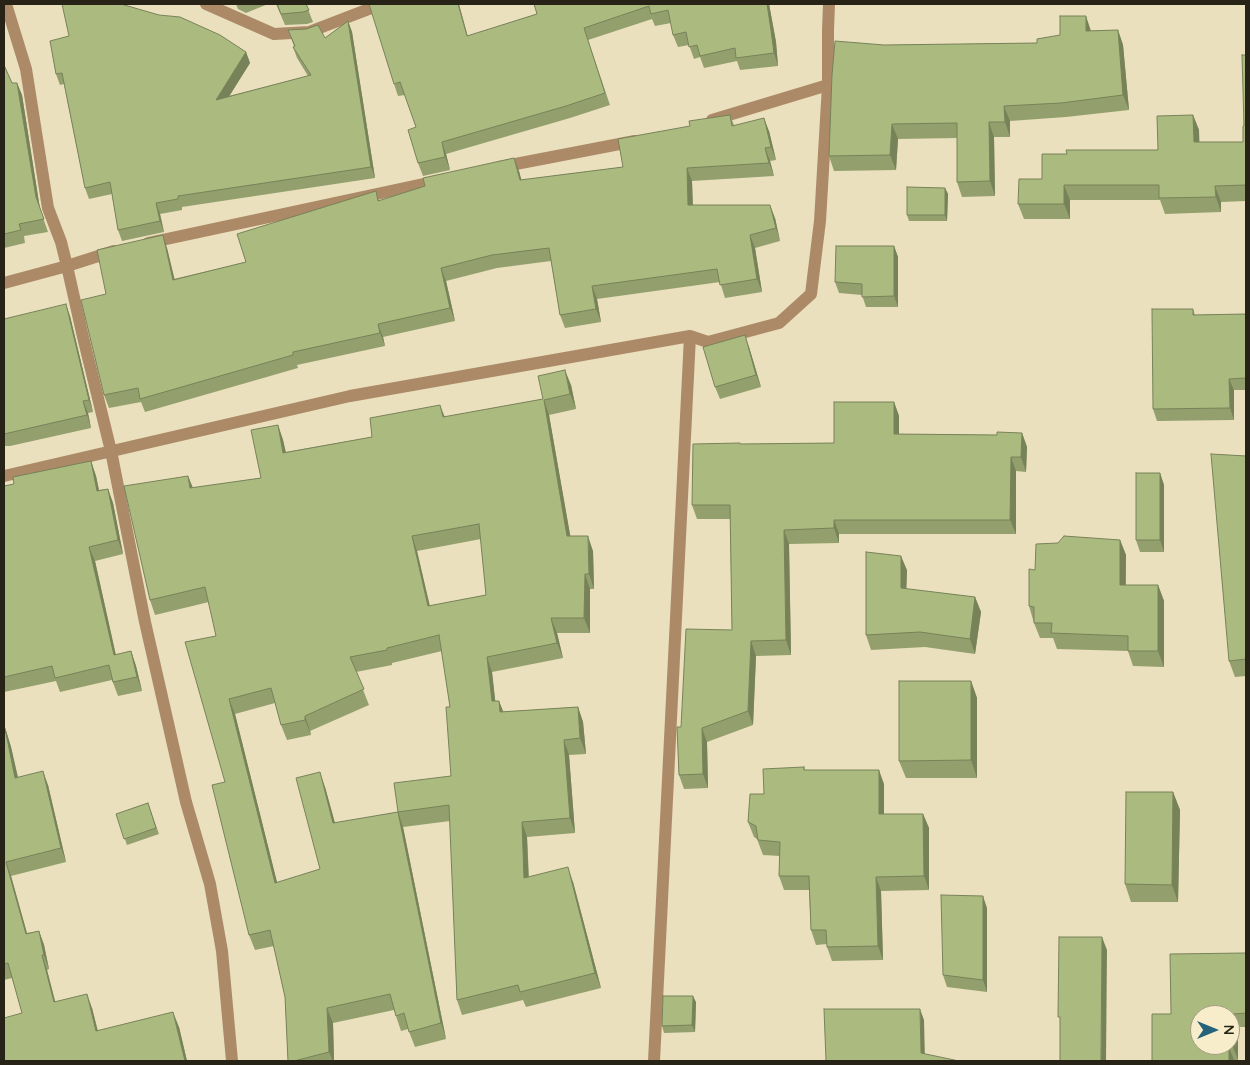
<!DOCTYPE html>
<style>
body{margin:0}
#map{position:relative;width:1250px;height:1065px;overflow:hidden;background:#eae0bd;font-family:Quicksand,sans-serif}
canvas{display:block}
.frame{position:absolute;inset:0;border:5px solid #272316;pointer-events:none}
.north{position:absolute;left:1190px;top:1005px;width:50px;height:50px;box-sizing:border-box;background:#f7edca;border:1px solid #a49c82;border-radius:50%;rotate:90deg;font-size:14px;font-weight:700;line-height:20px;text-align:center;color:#272316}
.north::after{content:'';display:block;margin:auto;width:18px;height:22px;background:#26627a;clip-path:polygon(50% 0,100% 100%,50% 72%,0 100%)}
</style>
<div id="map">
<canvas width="1250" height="1065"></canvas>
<div class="frame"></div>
<div class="north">N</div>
</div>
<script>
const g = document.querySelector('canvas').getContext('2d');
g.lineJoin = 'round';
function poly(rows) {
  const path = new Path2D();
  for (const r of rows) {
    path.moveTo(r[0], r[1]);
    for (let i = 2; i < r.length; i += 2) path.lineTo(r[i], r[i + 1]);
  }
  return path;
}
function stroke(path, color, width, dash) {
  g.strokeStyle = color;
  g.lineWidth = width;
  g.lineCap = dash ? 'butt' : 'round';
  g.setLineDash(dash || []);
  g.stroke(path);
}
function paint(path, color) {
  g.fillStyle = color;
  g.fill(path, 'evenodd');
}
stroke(poly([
 [6,4,26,69,48,208,61,242,67,266,83,337,111,451,145,622,186,802,210,884,222,951,232,1061],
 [206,4,274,34,309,32,382,4],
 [712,120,828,85],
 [500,167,635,141],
 [148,243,442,180],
 [4,283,67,266,114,251],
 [4,476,350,396,690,336,708,342,779,323,811,294,820,221,828,85,828,30,829,4],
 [654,1061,690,336]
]), '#ac8a67', 12);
paint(poly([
 [236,4,268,4,246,13,238,9],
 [276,4,306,4,313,22,307,24,285,25],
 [534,4,769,4,776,42,778,66,740,70,737,61,704,68,700,57,694,59,689,45,678,47,673,35,671,23,655,26,652,19,588,40,610,105,570,118,446,154,450,170,423,176,418,163,416,127,405,95,398,96,394,84,468,36,537,14],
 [348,21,352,32,375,178,182,207,182,210,160,214,164,232,122,241,118,230,112,194,89,199,85,188,64,84,60,85,56,74,50,41,246,52,250,63,229,96,308,76,297,58,293,47,294,46,288,30,325,38],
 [1118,30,1123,45,1129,110,1066,117,1010,121,1010,137,994,137,995,196,962,197,957,182,957,138,898,139,896,170,834,171,829,156,884,45,1037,43,1091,31],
 [1246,55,1246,201,1221,202,1221,212,1165,214,1160,200,1070,200,1070,219,1024,219,1018,204,1067,154,1158,150,1193,115,1199,130,1199,142,1243,142],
 [4,65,12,83,17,83,22,95,40,209,48,232,24,236,25,243,4,248],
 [730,115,734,125,769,131,776,160,770,161,774,176,692,181,693,205,775,218,780,241,755,248,762,292,725,298,720,282,597,299,601,322,565,328,560,315,551,261,497,268,446,281,455,321,383,337,385,346,297,365,298,368,145,412,141,402,109,408,104,395,106,294,167,248,174,279,246,262,376,191,379,201,519,171,521,180,623,167,690,126],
 [945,188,948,194,947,221,909,221,907,215],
 [894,246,898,257,898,307,866,307,862,295,839,293,835,282],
 [1193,309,1195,315,1246,314,1246,390,1234,390,1234,420,1157,421,1153,409],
 [70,316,93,412,88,413,91,428,10,446,4,446,4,319],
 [749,347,761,387,720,399,715,387],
 [571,385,576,409,549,415,570,536,593,551,594,589,590,589,590,633,557,633,563,658,492,672,495,701,499,701,503,712,578,707,583,722,586,754,569,755,575,833,527,837,529,877,573,882,601,988,526,1007,523,1000,462,1015,457,1000,450,821,403,827,446,1039,415,1047,408,1029,401,1031,394,1010,333,1023,334,1061,288,1061,285,997,274,946,255,950,249,935,225,782,216,636,209,602,155,615,150,600,188,476,193,488,261,478,278,425,283,440,286,452,372,437,445,417,543,399],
 [481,539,486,595,430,606,417,551],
 [442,651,450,707,451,776,398,812,335,823,325,787,320,869,277,883,235,714,275,703,281,725,287,740,311,735,310,731,369,705,356,672,392,665,392,663],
 [894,402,899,416,899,434,997,435,1022,433,1027,447,1026,472,1016,471,1016,534,839,534,839,543,789,544,791,655,756,656,753,725,707,742,708,788,684,789,679,775,681,727,732,630,730,519,697,519,692,505,740,444,834,443],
 [1246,456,1246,676,1235,677,1229,661],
 [91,461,96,476,99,490,108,489,113,503,123,554,95,561,116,655,131,651,136,666,142,691,118,696,112,680,60,692,56,681,4,692,4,486,14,484],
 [1160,473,1164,485,1164,552,1140,552,1136,540],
 [1120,540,1126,555,1126,585,1158,585,1164,601,1164,667,1133,666,1128,651,1057,649,1053,638,1040,638,1034,623,1029,606,1035,570,1058,543],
 [907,570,906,589,975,597,981,612,975,654,925,647,871,650,866,635],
 [971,681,977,698,977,778,906,778,899,761],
 [4,724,11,747,18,777,48,785,66,862,11,876,27,933,39,931,44,945,49,969,47,970,55,1002,92,1008,98,1031,179,1027,187,1061,4,1061,22,1013,12,978,4,980],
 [804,767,805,770,884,784,884,814,923,814,929,828,929,890,881,891,883,960,832,961,827,947,827,944,816,945,811,930,809,890,784,890,779,876,780,856,763,855,757,839,754,837,748,822,764,794],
 [1173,792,1180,810,1178,902,1131,902,1125,884],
 [148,803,159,834,127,845,116,814],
 [987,908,987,992,947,987,943,975],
 [1246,953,1246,1027,1238,1027,1238,1060,1234,1060,1171,1014],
 [696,1002,695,1032,664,1033,662,1026]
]), '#93a06d');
paint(poly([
 [458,4,459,4,471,48,467,36],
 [767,4,769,4,776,42,778,66,774,53],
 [1086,16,1091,31,1086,31],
 [348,21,352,32,375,178,371,167],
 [1118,30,1123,45,1129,110,1123,95],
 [246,52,250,63,220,111,216,100],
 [17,83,22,95,40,209,36,197],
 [1004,106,1010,121,1010,137,1005,122],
 [1193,115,1199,130,1200,158,1194,142],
 [764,118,769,131,776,160,771,147],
 [989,122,994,137,995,196,990,181],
 [892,124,898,139,896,170,890,155],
 [442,142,446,154,450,170,445,157],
 [765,148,770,161,774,176,769,163],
 [514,158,519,171,525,193,520,180],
 [687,168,692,181,693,218,688,205],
 [1064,185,1070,200,1070,219,1064,204],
 [1215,186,1221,202,1221,212,1216,197],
 [945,188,948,194,947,221,945,215],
 [156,203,160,214,164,232,160,221],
 [770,205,775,218,780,241,776,228],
 [163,235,167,248,178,293,173,280],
 [750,235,755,248,762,292,757,279],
 [894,246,898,257,898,307,894,296],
 [441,268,446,281,455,321,450,308],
 [592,286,597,299,601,322,596,309],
 [66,304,70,316,93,412,89,400],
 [378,324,383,337,385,346,380,333],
 [745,335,749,347,761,387,756,375],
 [565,370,571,385,576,409,570,394],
 [1229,379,1234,390,1234,420,1230,408],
 [544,400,549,415,573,551,567,536],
 [83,401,88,413,91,428,87,415],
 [894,402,899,416,899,448,894,434],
 [440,405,446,420,443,417],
 [278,425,283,440,289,468,283,453],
 [1022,433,1027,447,1026,472,1021,457],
 [1011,457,1016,471,1016,534,1010,520],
 [91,461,96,476,102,505,97,491],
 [1160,473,1164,485,1164,552,1160,540],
 [188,476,194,491,190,488],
 [108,489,113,503,123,554,118,540],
 [834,520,839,534,839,543,834,528],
 [784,530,789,544,791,655,786,640],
 [412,536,417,551,433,621,428,606],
 [588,536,593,551,594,589,589,574],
 [1120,540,1126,555,1125,600,1120,585],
 [89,547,95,561,119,670,114,655],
 [901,556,907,570,906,603,901,588],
 [585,574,590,589,590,633,584,618],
 [1158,585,1164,601,1164,667,1158,651],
 [975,597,981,612,975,654,970,639],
 [551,618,557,633,563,658,557,643],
 [751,641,756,656,753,725,748,711],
 [131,651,136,666,142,691,137,677],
 [487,657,492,672,497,716,492,701],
 [971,681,977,698,977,778,971,760],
 [229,699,235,714,281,898,275,883],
 [499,701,505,716,500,712],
 [578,707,583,722,586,754,580,738],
 [305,716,310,731,311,735,305,720],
 [4,724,11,747,21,792,15,778,4,729],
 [702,728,707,742,708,788,703,774],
 [564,740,569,755,575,833,570,818],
 [879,770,884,784,884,829,879,814],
 [43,771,48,785,66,862,61,848],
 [320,772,325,787,339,838,333,823],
 [1173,792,1180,810,1178,902,1172,885],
 [398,812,403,827,446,1039,441,1023],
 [923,814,929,828,929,890,924,876],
 [522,822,527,837,529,894,524,878],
 [6,862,11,876,31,948,26,934],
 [568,867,573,882,601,988,595,973],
 [876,877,881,891,883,960,878,946],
 [983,896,987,908,987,992,983,980],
 [39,931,44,945,49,969,44,955],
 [1102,937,1107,950,1106,1061,1101,1061],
 [42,955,47,970,59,1016,54,1002],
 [87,994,92,1008,101,1045,96,1031],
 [693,996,696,1002,695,1032,692,1025],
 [327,1008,333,1023,334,1061,333,1061,329,1052],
 [920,1009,924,1020,925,1061,921,1053],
 [173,1012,179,1027,187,1061,185,1061],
 [1233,1014,1238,1027,1238,1060,1233,1047],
 [1229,1047,1234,1060,1234,1061,1229,1061]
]), '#788259');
const building = poly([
 [62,4,121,4,159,15,180,17,220,35,246,52,216,100,311,75,293,47,295,46,288,30,306,29,318,25,325,38,348,21,371,167,178,196,178,199,156,203,160,221,118,230,110,182,85,188,62,73,56,74,50,41,69,36,62,4],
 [277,4,306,4,309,10,303,12,281,14,277,4],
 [369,4,458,4,467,36,537,14,534,4,767,4,771,30,774,53,736,58,735,48,700,56,697,45,689,47,686,32,673,35,668,10,651,14,649,6,584,28,605,93,566,106,442,142,445,157,418,163,408,130,416,127,400,82,394,84,369,4],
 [1060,16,1086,16,1086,31,1118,30,1123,95,1061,103,1004,106,1005,122,989,122,990,181,957,182,957,123,892,124,890,155,829,156,832,75,835,41,884,45,1037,43,1037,39,1060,35,1060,16],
 [1242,55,1246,55,1246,185,1215,186,1216,197,1159,198,1159,185,1064,185,1064,204,1018,204,1019,179,1042,179,1042,154,1067,154,1066,150,1158,150,1157,116,1193,115,1194,142,1243,142,1243,126,1244,126,1242,55],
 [4,65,12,83,17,83,36,197,44,219,19,224,21,230,4,234,4,65],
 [730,115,732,126,764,118,771,147,765,148,769,163,687,168,688,205,770,205,776,228,750,235,757,279,720,285,717,269,592,286,596,309,560,315,549,248,492,255,441,268,450,308,378,324,380,333,293,352,293,355,140,399,138,388,104,395,81,300,106,294,97,250,163,235,173,280,246,262,237,234,376,191,378,201,425,186,423,178,514,158,520,180,623,167,618,139,690,126,689,121,730,115],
 [907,187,945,188,945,215,907,215,907,187],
 [836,246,894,246,894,296,862,297,862,284,835,282,836,246],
 [66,304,89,400,83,401,87,415,4,434,4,319,66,304],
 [1152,309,1193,309,1193,315,1246,314,1246,378,1229,379,1230,408,1153,409,1152,309],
 [745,335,756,375,715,387,703,347,745,335],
 [565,370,570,394,544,400,567,536,588,536,589,574,585,574,584,618,551,618,557,643,487,657,492,701,499,701,500,712,578,707,580,738,564,740,570,818,522,822,524,878,568,867,595,973,520,992,518,985,457,1000,449,805,398,812,441,1023,409,1032,404,1013,396,1016,390,994,327,1008,329,1052,294,1061,288,1061,285,997,270,930,249,935,212,785,225,782,185,642,216,636,205,587,150,600,124,486,188,476,190,488,261,478,251,430,278,425,283,453,372,437,370,418,440,405,443,417,543,399,538,376,565,370],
 [479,524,486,595,428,606,412,536,479,524],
 [439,635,450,707,446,707,451,776,394,783,398,812,333,823,320,772,296,778,320,869,275,883,229,699,271,688,281,725,305,720,305,716,364,689,350,657,387,650,387,648,439,635],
 [834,402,894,402,894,434,997,435,997,432,1022,433,1021,457,1011,457,1010,520,834,520,834,528,784,530,786,640,751,641,748,711,702,728,703,774,679,775,677,727,681,727,686,629,732,630,730,505,692,505,693,444,740,443,740,444,834,443,834,402],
 [1211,454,1246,456,1246,659,1229,661,1211,454],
 [91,461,97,491,108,489,118,540,89,547,114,655,131,651,137,677,113,682,109,665,55,678,52,666,4,677,4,486,14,484,13,477,91,461],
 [1136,473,1160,473,1160,540,1136,540,1136,473],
 [1064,536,1120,540,1120,585,1158,585,1158,651,1128,651,1128,636,1051,633,1052,623,1034,623,1034,607,1029,606,1029,569,1035,570,1036,544,1058,543,1064,536],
 [866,552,901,556,901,588,975,597,970,639,920,632,866,635,866,552],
 [899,681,971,681,971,760,899,761,899,681],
 [4,729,5,733,6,733,15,778,43,771,61,848,6,862,26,934,39,931,44,955,42,955,54,1002,87,994,96,1031,173,1012,185,1061,4,1061,4,1018,22,1013,8,963,4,964,4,729],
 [804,767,804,770,879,770,879,814,923,814,924,876,876,877,878,946,827,947,826,930,811,930,809,876,779,876,780,842,758,840,756,826,748,822,750,794,764,794,763,769,804,767],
 [1126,792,1173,792,1172,885,1125,884,1126,792],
 [148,803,156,828,124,839,116,814,148,803],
 [941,895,983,896,983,980,943,975,941,895],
 [1059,937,1102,937,1101,1061,1060,1061,1060,1017,1058,1017,1059,937],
 [1246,953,1246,1013,1233,1014,1233,1047,1229,1047,1229,1061,1152,1061,1152,1014,1171,1014,1170,954,1246,953],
 [1200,1015,1230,1015,1230,1045,1200,1045,1200,1015],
 [663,996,693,996,692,1025,662,1026,663,996],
 [824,1009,920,1009,921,1053,959,1061,826,1061,824,1009]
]);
paint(building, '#abba7f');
stroke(building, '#788259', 1);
</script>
